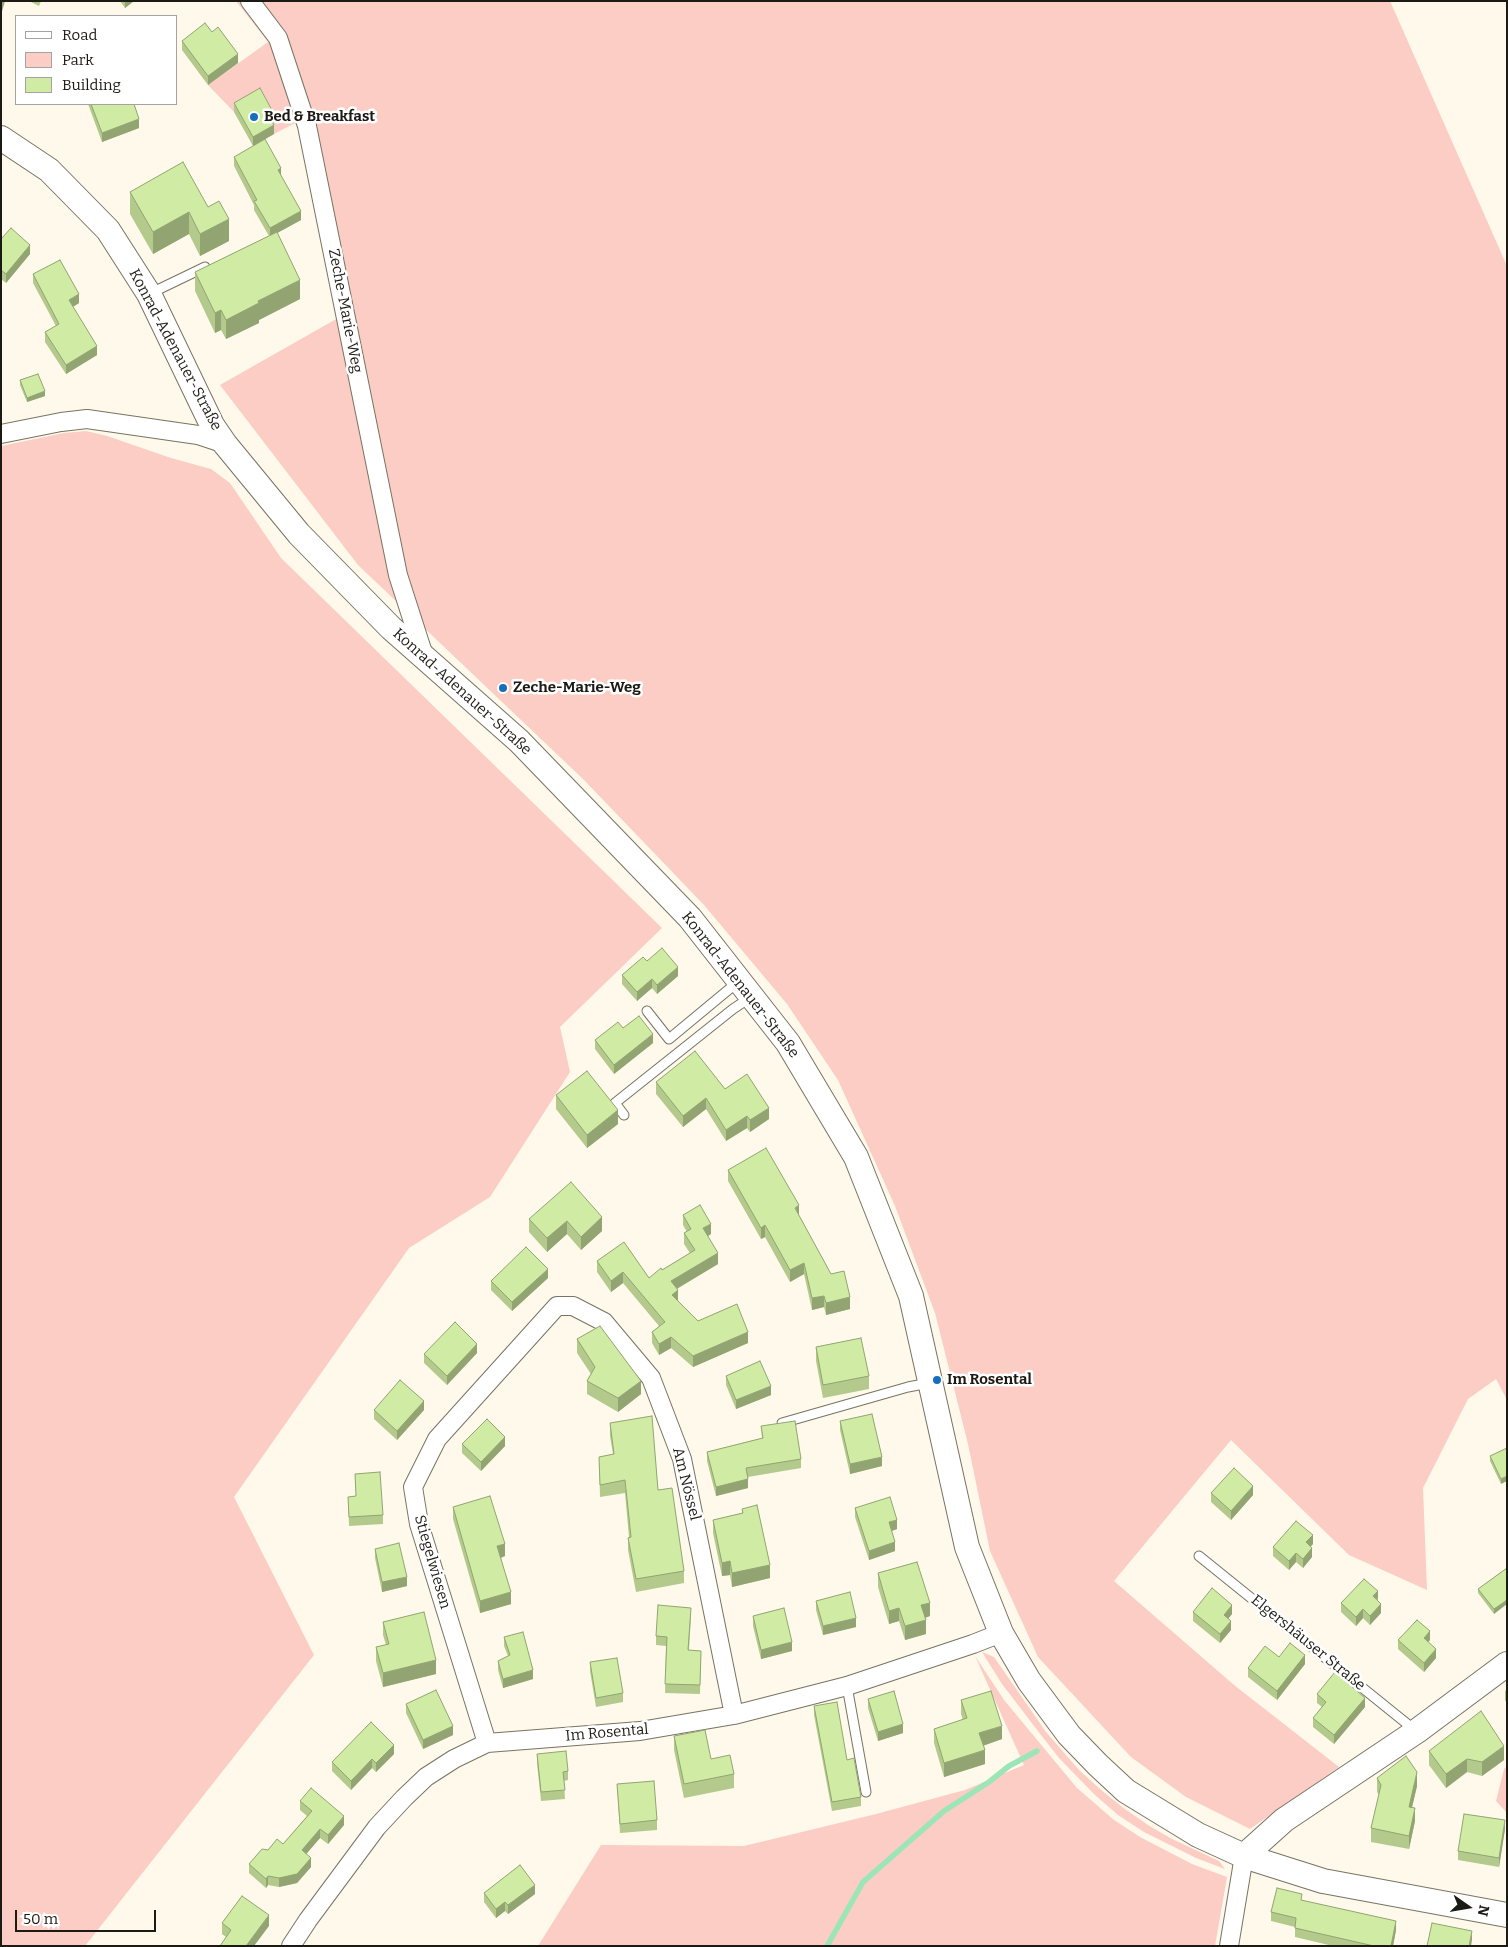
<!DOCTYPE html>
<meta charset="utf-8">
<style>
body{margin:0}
#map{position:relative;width:1508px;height:1947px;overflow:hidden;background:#fef9ea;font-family:Bitter,serif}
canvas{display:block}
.frame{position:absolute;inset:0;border:2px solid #1c1a14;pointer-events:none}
.legend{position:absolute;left:15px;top:15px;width:162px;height:90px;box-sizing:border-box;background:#fff;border:1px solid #a4a3a1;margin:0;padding:6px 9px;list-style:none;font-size:15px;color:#1c1a14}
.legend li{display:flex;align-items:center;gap:10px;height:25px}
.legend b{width:25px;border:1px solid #a4a3a1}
.north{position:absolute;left:1443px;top:1882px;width:50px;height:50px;-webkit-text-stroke:4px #fff;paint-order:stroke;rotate:103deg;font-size:14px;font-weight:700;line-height:20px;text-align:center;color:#1c1a14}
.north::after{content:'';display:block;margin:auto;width:18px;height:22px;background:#1c1a14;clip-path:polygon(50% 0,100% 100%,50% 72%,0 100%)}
.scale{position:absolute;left:15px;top:1910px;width:141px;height:22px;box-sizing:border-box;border:2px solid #1c1a14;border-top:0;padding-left:6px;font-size:15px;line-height:18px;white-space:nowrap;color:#1c1a14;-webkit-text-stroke:4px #fff;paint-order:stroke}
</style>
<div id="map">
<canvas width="1508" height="1947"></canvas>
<div class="frame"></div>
<ul class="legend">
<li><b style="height:6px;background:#fff"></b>Road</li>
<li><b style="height:14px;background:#fbcdc4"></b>Park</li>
<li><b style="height:14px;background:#d0eba3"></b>Building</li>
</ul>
<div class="north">N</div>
<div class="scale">50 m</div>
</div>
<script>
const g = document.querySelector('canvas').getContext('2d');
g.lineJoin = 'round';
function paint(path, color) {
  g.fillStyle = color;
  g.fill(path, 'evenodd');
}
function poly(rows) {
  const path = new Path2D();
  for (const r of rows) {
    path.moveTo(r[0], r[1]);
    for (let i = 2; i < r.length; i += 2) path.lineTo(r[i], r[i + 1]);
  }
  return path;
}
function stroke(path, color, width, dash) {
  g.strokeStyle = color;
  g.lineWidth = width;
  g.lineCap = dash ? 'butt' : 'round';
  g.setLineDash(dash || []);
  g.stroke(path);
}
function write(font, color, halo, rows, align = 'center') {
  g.font = font + ' Bitter,serif';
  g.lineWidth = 5;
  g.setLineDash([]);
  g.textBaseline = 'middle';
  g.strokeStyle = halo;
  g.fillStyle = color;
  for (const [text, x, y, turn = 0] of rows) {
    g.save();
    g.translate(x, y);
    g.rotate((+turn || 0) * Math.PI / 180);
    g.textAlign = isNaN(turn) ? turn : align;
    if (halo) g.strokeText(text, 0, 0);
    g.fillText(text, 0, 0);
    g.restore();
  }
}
paint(poly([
 [236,1,1390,1,1507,266,1507,1400,1496,1379,1468,1399,1423,1488,1427,1590,1349,1555,1231,1440,1114,1581,1234,1685,1339,1767,1250,1829,1186,1797,1131,1757,1038,1657,990,1551,968,1444,935,1313,895,1206,838,1080,787,1004,704,905,583,779,358,565,220,385,338,318,297,122,274,134,269,126,274,123,260,98,234,112,208,85,268,42],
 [86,431,107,436,171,458,211,469,230,483,281,558,662,928,560,1027,570,1072,490,1197,409,1248,234,1497,314,1655,85,1946,1,1946,1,446,64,433],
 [982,1652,994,1657,1046,1732,1079,1770,1100,1789,1122,1807,1148,1825,1170,1838,1219,1861,1225,1869,1196,1858,1144,1832,1118,1815,1095,1795,1059,1758,1041,1735,1002,1684],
 [975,1656,1004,1700,1077,1788,1114,1820,1140,1837,1192,1864,1227,1877,1215,1946,538,1946,601,1845,744,1846,876,1814,965,1790,1024,1765],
 [1507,1766,1507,1813,1496,1801,1504,1769]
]), '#fbcdc4');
stroke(poly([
 [827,1946,863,1882,944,1811,989,1782,1009,1766,1037,1751]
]), '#9be5b7', 5.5);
const lane = poly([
 [149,294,205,267],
 [647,1011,669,1039,739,981],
 [624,1115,615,1103,733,1009,751,997],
 [782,1423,908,1387,929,1383],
 [1199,1556,1416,1731],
 [847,1686,866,1792]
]);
const street = poly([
 [250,1,278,38,307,126,398,575,425,659],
 [1,434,61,422,87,419,198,435,225,444],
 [487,1743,419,1524,413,1487,437,1439,557,1306,573,1306,604,1322,651,1378,682,1459,734,1715],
 [291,1946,308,1920,377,1827,404,1798,426,1777,454,1759,487,1743,640,1731,734,1715,847,1686,973,1644,1001,1633],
 [1229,1946,1244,1856]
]);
const secondary = poly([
 [1,138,49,170,108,230,149,294,212,425,225,444,299,534,391,628,519,741,690,918,788,1043,856,1157,911,1296,967,1547,1001,1633,1029,1681,1069,1735,1098,1765,1126,1791,1198,1835,1244,1856,1323,1881,1507,1915],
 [1244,1856,1284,1820,1417,1731,1507,1664]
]);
stroke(lane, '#787362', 11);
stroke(street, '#787362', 20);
stroke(secondary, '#787362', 26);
stroke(lane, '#fff', 9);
stroke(street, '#fff', 18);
stroke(secondary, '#fff', 24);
paint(poly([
 [29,1,41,1,39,6],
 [120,1,134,1,125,8],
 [212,32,238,63,208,85,182,50,182,41],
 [234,103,274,123,273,123,274,134,253,146,234,112],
 [88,104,134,104,139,128,102,142],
 [234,157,281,176,301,220,277,233,300,299,259,320,259,323,226,339,221,330,215,333,195,291,195,272,269,236,254,210,254,205,234,166],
 [130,192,208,207,229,241,200,256,189,234,153,254,130,214],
 [1,239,30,254,6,283,1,279],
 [33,274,79,303,73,307,97,355,66,374,45,342,45,332,56,326,33,283],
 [20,380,45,396,27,402,20,385],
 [647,961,678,976,657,994,652,988,637,1001,622,984,622,975],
 [623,1028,653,1043,614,1074,595,1049,595,1040],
 [656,1082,725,1089,769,1119,750,1132,747,1128,726,1141,706,1109,683,1127,656,1094],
 [556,1095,618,1124,587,1148,556,1109],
 [728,1170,799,1216,850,1309,826,1315,824,1307,812,1310,804,1274,790,1282,765,1237,761,1239,728,1181],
 [683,1215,711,1234,708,1236,718,1264,677,1289,678,1301,698,1321,748,1343,693,1367,671,1348,659,1355,652,1343,652,1332,659,1326,623,1283,611,1292,597,1272,597,1261,649,1278,690,1253,684,1244,684,1233,687,1232,683,1225],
 [602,1217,602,1231,581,1250,567,1234,547,1252,529,1232,529,1219],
 [548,1278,512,1311,491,1290,491,1281],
 [577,1339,641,1394,618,1412,587,1394,587,1381,591,1374,577,1353],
 [816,1347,869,1376,869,1389,823,1398,816,1361],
 [477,1353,447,1385,424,1363,424,1354],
 [726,1376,771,1395,736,1409,726,1385],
 [374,1410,424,1410,397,1440,374,1419],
 [840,1421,882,1466,850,1474,840,1430],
 [610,1423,658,1490,684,1571,684,1583,636,1592,628,1550,628,1538,629,1537,625,1493,600,1497,599,1457,613,1454,610,1436],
 [761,1426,801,1459,801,1468,748,1477,748,1488,716,1496,707,1461,707,1452,762,1438],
 [462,1444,505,1446,481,1471,462,1453],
 [1507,1448,1501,1484,1490,1461,1490,1456],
 [355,1474,383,1515,383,1524,349,1526,348,1497,356,1496],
 [1211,1493,1253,1495,1231,1520,1211,1502],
 [453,1507,505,1556,501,1558,511,1604,480,1613,453,1519],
 [855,1508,897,1529,891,1531,895,1551,869,1560,855,1517],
 [742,1509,770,1578,732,1587,730,1575,722,1576,713,1533,713,1520,742,1513],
 [1313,1544,1311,1546,1312,1557,1303,1568,1296,1562,1289,1570,1273,1556,1273,1547],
 [375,1549,407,1586,382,1592,375,1558],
 [1507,1568,1494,1614,1478,1593,1478,1589],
 [878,1573,930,1616,925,1618,926,1634,905,1640,899,1621,889,1624,878,1587],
 [1377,1600,1381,1613,1370,1625,1363,1618,1356,1626,1341,1612,1341,1603],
 [816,1601,856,1627,823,1635,816,1610],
 [1193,1612,1232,1614,1228,1619,1231,1630,1220,1643,1193,1621],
 [753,1616,792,1651,761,1659,753,1626],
 [691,1617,689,1650,701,1651,700,1694,665,1693,666,1646,656,1645,656,1636],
 [383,1622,436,1674,383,1687,376,1661,376,1647,386,1645,383,1635],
 [504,1637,533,1679,503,1688,498,1670,498,1661,508,1656,504,1646],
 [1398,1640,1430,1640,1428,1642,1436,1658,1424,1672,1398,1649],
 [1279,1657,1305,1664,1277,1700,1248,1677,1248,1668],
 [590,1662,623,1693,623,1702,596,1707,590,1671],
 [1507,1689,1507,1703,1505,1700,1505,1691],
 [1317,1694,1365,1707,1334,1744,1313,1727,1313,1718,1322,1707,1317,1703],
 [868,1699,903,1733,878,1741,868,1708],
 [961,1700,1002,1739,983,1746,985,1764,944,1777,934,1743,934,1729,963,1720,961,1714],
 [406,1704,453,1735,423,1749,406,1713],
 [814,1706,847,1760,861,1797,861,1806,832,1811,814,1715],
 [674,1736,734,1774,734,1788,684,1798,674,1750],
 [1429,1751,1504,1760,1482,1776,1467,1772,1446,1788,1429,1765],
 [394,1754,376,1772,372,1768,351,1790,332,1771,332,1762],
 [537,1754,568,1771,568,1780,564,1781,565,1799,541,1801,537,1763],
 [1377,1778,1417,1786,1412,1807,1415,1821,1409,1849,1371,1842,1371,1828,1379,1795,1377,1792],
 [617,1784,657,1820,657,1830,620,1833],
 [300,1801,344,1825,328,1844,320,1838,306,1854,311,1867,297,1883,279,1887,268,1885,266,1888,249,1873,249,1864,268,1850,283,1844,307,1816,300,1810],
 [1505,1829,1499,1867,1458,1860,1458,1851],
 [484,1893,535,1894,508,1914,505,1911,496,1918,484,1902],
 [1302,1900,1396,1930,1393,1946,1333,1946,1295,1937,1295,1927,1271,1921,1271,1912],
 [222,1923,269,1926,226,1937,222,1934]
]), '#b3ca8c');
paint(poly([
 [2,1,5,1,1,15,1,6],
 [125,1,134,1,125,8],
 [238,54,238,63,208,85,208,76],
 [274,114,274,123,269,126,269,117],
 [139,119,139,128,102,142,102,133],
 [274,125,274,134,253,146,253,137],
 [281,168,281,177,278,170],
 [301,211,301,220,270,237,270,228],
 [189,212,189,234,153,254,153,232],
 [229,219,229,241,200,256,200,234],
 [30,245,30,254,6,283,6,274],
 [300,280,300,299,259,320,259,323,226,339,226,320,258,301],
 [79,294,79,303,69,309,69,300],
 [221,310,221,330,215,333,215,313],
 [97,346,97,355,66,374,66,365],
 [45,391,45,396,27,402,27,398],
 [678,967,678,976,657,994,657,985],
 [652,979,652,988,637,1001,637,992],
 [653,1034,653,1043,614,1074,614,1065],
 [706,1098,706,1109,683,1127,683,1116],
 [769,1108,769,1119,750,1132,750,1120],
 [618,1110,618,1124,587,1148,587,1135],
 [747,1116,747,1128,726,1141,726,1130],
 [799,1205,799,1216,795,1208],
 [602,1217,602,1231,581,1250,581,1237],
 [567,1221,567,1234,547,1252,547,1238],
 [711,1224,711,1234,703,1239,703,1228],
 [765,1225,765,1237,761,1239,761,1228],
 [718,1253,718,1264,671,1292,671,1281],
 [804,1263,804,1274,790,1282,790,1270],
 [548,1269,548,1278,512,1311,512,1302],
 [623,1272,623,1283,611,1292,611,1281],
 [678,1290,678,1301,672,1306,672,1295],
 [824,1296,824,1307,812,1310,812,1298],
 [850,1297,850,1309,826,1315,826,1303],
 [748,1332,748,1343,693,1367,693,1356],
 [671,1337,671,1348,659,1355,659,1344],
 [477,1344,477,1353,447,1385,447,1376],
 [641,1381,641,1394,618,1412,618,1398],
 [771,1386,771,1395,736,1409,736,1400],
 [424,1401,424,1410,397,1440,397,1431],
 [505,1437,505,1446,481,1471,481,1462],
 [882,1457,882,1466,850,1474,850,1464],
 [1507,1476,1507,1481,1501,1484,1501,1479],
 [748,1479,748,1488,716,1496,716,1487],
 [1253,1486,1253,1495,1231,1520,1231,1511],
 [897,1520,897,1529,889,1532,889,1522],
 [1313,1535,1313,1544,1306,1551,1306,1542],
 [895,1542,895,1551,869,1560,869,1551],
 [505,1544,505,1556,497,1559,497,1546],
 [1312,1548,1312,1557,1303,1568,1303,1559],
 [1296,1553,1296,1562,1289,1570,1289,1561],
 [730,1561,730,1575,722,1576,722,1563],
 [770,1565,770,1578,732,1587,732,1573],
 [407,1577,407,1586,382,1592,382,1582],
 [1378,1591,1378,1600,1373,1596],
 [511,1592,511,1604,480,1613,480,1601],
 [1507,1600,1507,1604,1494,1614,1494,1609],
 [930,1603,930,1616,921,1619,921,1605],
 [1381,1604,1381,1613,1370,1625,1370,1616],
 [1232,1605,1232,1614,1224,1624,1224,1615],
 [899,1608,899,1621,889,1624,889,1611],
 [1363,1609,1363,1618,1356,1626,1356,1617],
 [856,1618,856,1627,823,1635,823,1626],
 [926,1620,926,1634,905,1640,905,1626],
 [1231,1621,1231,1630,1220,1643,1220,1634],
 [1430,1631,1430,1640,1424,1647,1424,1638],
 [792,1642,792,1651,761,1659,761,1650],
 [1436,1649,1436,1658,1424,1672,1424,1663],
 [1305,1655,1305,1664,1277,1700,1277,1691],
 [436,1660,436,1674,383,1687,383,1673],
 [533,1670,533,1679,503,1688,503,1679],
 [1365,1698,1365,1707,1334,1744,1334,1735],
 [903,1724,903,1733,878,1741,878,1732],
 [453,1726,453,1735,423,1749,423,1740],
 [1002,1726,1002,1739,979,1747,979,1733],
 [394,1745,394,1754,376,1772,376,1763],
 [1504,1746,1504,1760,1482,1776,1482,1762],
 [985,1750,985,1764,944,1777,944,1763],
 [372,1759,372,1768,351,1790,351,1781],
 [1467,1759,1467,1772,1446,1788,1446,1774],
 [1417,1772,1417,1786,1409,1820,1409,1807],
 [1415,1808,1415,1821,1409,1849,1409,1836],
 [344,1816,344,1825,328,1844,328,1835],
 [1505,1820,1505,1829,1499,1867,1499,1858],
 [320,1829,320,1838,302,1859,302,1850],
 [311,1858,311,1867,297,1883,279,1887,279,1878],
 [268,1876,268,1885,266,1888,266,1879],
 [535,1885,535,1894,508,1914,508,1905],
 [505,1902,505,1911,496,1918,496,1909],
 [269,1915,269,1926,254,1946,246,1946],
 [1396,1921,1396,1930,1393,1946,1391,1946],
 [1472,1931,1472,1940,1471,1946,1469,1946]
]), '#92a472');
const building = poly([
 [205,23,212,32,218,27,238,54,208,76,182,41,205,23],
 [260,88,274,114,269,117,274,125,253,137,234,103,260,88],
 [91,104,134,104,139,119,102,133,91,104],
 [265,139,281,168,278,170,301,211,270,228,254,201,257,200,234,157,265,139],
 [183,162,208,207,219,201,229,219,200,234,189,212,153,232,130,192,183,162],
 [11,228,30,245,6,274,1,270,1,239,11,228],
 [277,232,300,280,258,301,259,303,226,320,221,310,215,313,195,272,277,232],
 [60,260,79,294,69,300,97,346,66,365,45,332,59,324,33,274,60,260],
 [38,374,45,391,27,398,20,380,38,374],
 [662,948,678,967,657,985,652,979,637,992,622,975,643,957,647,961,662,948],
 [639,1016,653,1034,614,1065,595,1040,618,1022,623,1028,639,1016],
 [695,1051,725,1089,747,1074,769,1108,750,1120,747,1116,726,1130,706,1098,683,1116,656,1082,695,1051],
 [587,1071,618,1110,587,1135,556,1095,587,1071],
 [766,1148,799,1205,795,1208,831,1274,844,1271,850,1297,826,1303,824,1296,812,1298,804,1263,790,1270,765,1225,761,1228,728,1170,766,1148],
 [571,1182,602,1217,581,1237,567,1221,547,1238,529,1219,571,1182],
 [700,1205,711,1224,703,1228,718,1253,671,1281,678,1290,672,1295,698,1321,737,1304,748,1332,693,1356,671,1337,659,1344,652,1332,665,1322,623,1272,611,1281,597,1261,624,1242,649,1278,661,1268,662,1270,695,1250,684,1233,691,1229,683,1215,700,1205],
 [526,1247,548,1269,512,1302,491,1281,526,1247],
 [455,1322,477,1344,447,1376,424,1354,455,1322],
 [600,1326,641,1381,618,1398,587,1381,595,1367,577,1339,600,1326],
 [861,1338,869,1376,823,1385,816,1347,861,1338],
 [760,1361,771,1386,736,1400,726,1376,760,1361],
 [400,1380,424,1401,397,1431,374,1410,400,1380],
 [872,1414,882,1457,850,1464,840,1421,872,1414],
 [652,1416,658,1490,672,1488,684,1571,636,1579,628,1538,631,1537,625,1480,600,1485,599,1457,614,1454,610,1423,652,1416],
 [487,1419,505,1437,481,1462,462,1444,487,1419],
 [795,1421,801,1459,746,1468,748,1479,716,1487,707,1452,763,1438,761,1426,795,1421],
 [1507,1448,1507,1476,1501,1479,1490,1456,1507,1448],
 [1234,1468,1253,1486,1231,1511,1211,1493,1234,1468],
 [380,1472,383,1515,349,1517,348,1497,356,1496,355,1474,380,1472],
 [490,1496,505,1544,497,1546,511,1592,480,1601,453,1507,490,1496],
 [890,1497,897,1520,889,1522,895,1542,869,1551,855,1508,890,1497],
 [757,1505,770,1565,732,1573,730,1561,722,1563,713,1520,743,1513,742,1509,757,1505],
 [1296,1521,1313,1535,1306,1542,1312,1548,1303,1559,1296,1553,1289,1561,1273,1547,1296,1521],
 [399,1543,407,1577,382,1582,375,1549,399,1543],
 [917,1562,930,1603,921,1605,926,1620,905,1626,899,1608,889,1611,878,1573,917,1562],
 [1507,1568,1507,1600,1494,1609,1478,1589,1507,1568],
 [1364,1579,1378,1591,1373,1596,1381,1604,1370,1616,1363,1609,1356,1617,1341,1603,1364,1579],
 [1212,1588,1232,1605,1224,1615,1231,1621,1220,1634,1193,1612,1212,1588],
 [850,1592,856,1618,823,1626,816,1601,850,1592],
 [658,1605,691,1608,688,1650,701,1651,700,1685,665,1684,667,1637,656,1636,658,1605],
 [784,1608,792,1642,761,1650,753,1616,784,1608],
 [424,1612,436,1660,383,1673,376,1647,389,1644,383,1622,424,1612],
 [1417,1620,1430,1631,1424,1638,1436,1649,1424,1663,1398,1640,1417,1620],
 [523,1632,533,1670,503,1679,498,1661,510,1655,504,1637,523,1632],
 [1290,1643,1305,1655,1277,1691,1248,1668,1265,1646,1279,1657,1290,1643],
 [617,1658,623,1693,596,1698,590,1662,617,1658],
 [1335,1672,1365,1698,1334,1735,1313,1718,1326,1702,1317,1694,1335,1672],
 [436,1690,453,1726,423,1740,406,1704,436,1690],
 [894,1691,903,1724,878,1732,868,1699,894,1691],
 [991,1691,1002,1726,979,1733,985,1750,944,1763,934,1729,967,1718,961,1700,991,1691],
 [837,1702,847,1760,854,1758,861,1797,832,1802,814,1706,837,1702],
 [1481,1711,1504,1746,1482,1762,1467,1759,1446,1774,1429,1751,1481,1711],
 [371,1722,394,1745,376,1763,372,1759,351,1781,332,1762,371,1722],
 [705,1730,711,1759,730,1755,734,1774,684,1784,674,1736,705,1730],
 [566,1751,568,1771,563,1772,565,1790,541,1792,537,1754,566,1751],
 [1406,1756,1417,1772,1409,1807,1415,1808,1409,1836,1371,1828,1381,1785,1377,1778,1406,1756],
 [654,1781,657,1820,620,1824,617,1784,654,1781],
 [311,1788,344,1816,328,1835,320,1829,302,1850,311,1858,297,1874,279,1878,268,1876,266,1879,249,1864,262,1849,268,1850,277,1839,283,1844,312,1811,300,1801,311,1788],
 [1464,1814,1505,1820,1499,1858,1458,1851,1464,1814],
 [520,1865,535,1885,508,1905,505,1902,496,1909,484,1893,520,1865],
 [1277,1888,1302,1894,1301,1900,1396,1921,1391,1946,1374,1946,1295,1928,1296,1918,1271,1912,1277,1888],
 [242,1896,269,1915,246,1946,220,1946,231,1930,222,1923,242,1896],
 [1432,1923,1472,1931,1469,1946,1427,1946,1432,1923]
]);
paint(building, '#d0eba3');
stroke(building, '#92a472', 1);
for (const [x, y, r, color] of [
 [254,117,5,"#176ebc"],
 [503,688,5,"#176ebc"],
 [937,1380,5,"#176ebc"]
]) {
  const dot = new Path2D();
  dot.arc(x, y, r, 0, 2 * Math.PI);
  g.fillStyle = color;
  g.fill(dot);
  stroke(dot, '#fff', 2);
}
write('bold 15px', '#1c1a14', '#fff', [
 ["Bed & Breakfast",264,117],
 ["Zeche-Marie-Weg",513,688],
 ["Im Rosental",947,1380]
], 'left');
write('15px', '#1c1a14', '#fff', [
 ["Zeche-Marie-Weg",345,311,79],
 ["Konrad-Adenauer-Straße",175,350,62],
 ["Konrad-Adenauer-Straße",462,692,42],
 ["Konrad-Adenauer-Straße",740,985,52],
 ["Am Nössel",686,1484,76],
 ["Stiegelwiesen",432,1562,74],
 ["Elgershäuser Straße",1308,1643,39],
 ["Im Rosental",607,1733,-5]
]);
</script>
